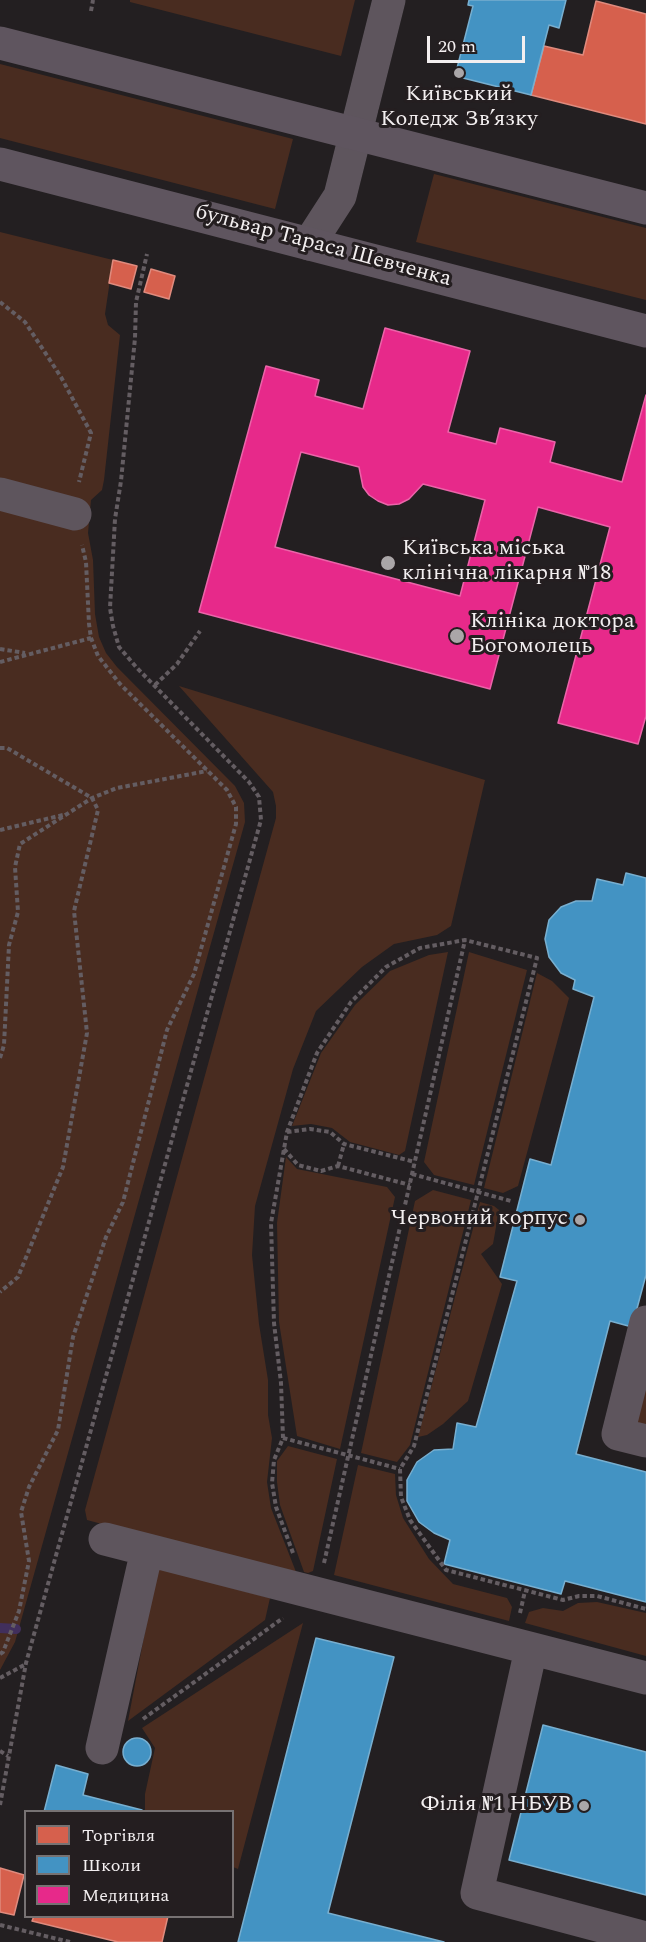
<!DOCTYPE html>
<meta charset="utf-8">
<style>
body{margin:0}
#map{position:relative;width:646px;height:1942px;overflow:hidden;background:#231f21;font-family:Spectral,serif}
canvas{display:block}
.legend{position:absolute;left:24px;top:1810px;width:210px;height:108px;box-sizing:border-box;background:#241e20;border:2px solid #777273;margin:0;padding:8px 10px;list-style:none;font-size:18px;color:#f3eff0}
.legend li{display:flex;align-items:center;gap:12px;height:30px}
.legend b{width:30px;border:2px solid #777273}
.scale{position:absolute;left:427px;top:36px;width:98px;height:27px;box-sizing:border-box;border:3px solid #f3eff0;border-top:0;padding-left:8px;font-size:18px;line-height:21px;white-space:nowrap;color:#f3eff0;-webkit-text-stroke:4px #241e20;paint-order:stroke}
</style>
<div id="map">
<canvas width="646" height="1942"></canvas>
<ul class="legend">
<li><b style="height:16px;background:#d6604d"></b>Торгівля</li>
<li><b style="height:16px;background:#4393c3"></b>Школи</li>
<li><b style="height:16px;background:#e7298a"></b>Медицина</li>
</ul>
<div class="scale">20 m</div>
</div>
<script>
const g = document.querySelector('canvas').getContext('2d');
g.lineJoin = 'round';
function paint(path, color) {
  g.fillStyle = color;
  g.fill(path, 'evenodd');
}
function poly(rows) {
  const path = new Path2D();
  for (const r of rows) {
    if (r.length === 3) {
      path.moveTo(r[0] + r[2], r[1]);
      path.arc(r[0], r[1], r[2], 0, 2 * Math.PI);
      continue;
    }
    path.moveTo(r[0], r[1]);
    for (let i = 2; i < r.length; i += 2) path.lineTo(r[i], r[i + 1]);
  }
  return path;
}
function stroke(path, color, width, dash) {
  g.strokeStyle = color;
  g.lineWidth = width;
  g.lineCap = dash ? 'butt' : 'round';
  g.setLineDash(dash || []);
  g.stroke(path);
}
function write(font, color, halo, rows, align = 'center') {
  g.font = font + ' Spectral,serif';
  g.lineWidth = 6;
  g.setLineDash([]);
  g.textBaseline = 'middle';
  g.strokeStyle = halo;
  g.fillStyle = color;
  for (const [text, x, y, turn = 0] of rows) {
    g.save();
    g.translate(x, y);
    g.rotate((+turn || 0) * Math.PI / 180);
    g.textAlign = isNaN(turn) ? turn : align;
    if (halo) g.strokeText(text, 0, 0);
    g.fillText(text, 0, 0);
    g.restore();
  }
}
paint(poly([
 [130,0,355,0,341,56,130,2],
 [0,64,293,139,275,209,0,138],
 [434,174,646,228,646,300,416,242],
 [0,232,113,260,105,314,108,325,120,335,104,480,102,490,91,500,88,533,93,560,95,614,99,637,106,653,117,667,235,786,244,803,245,822,15,1642,0,1670],
 [179,686,485,780,451,926,437,935,394,944,362,967,316,1011,293,1069,255,1206,252,1255,259,1324,268,1380,268,1415,272,1438,267,1482,271,1508,298,1577,87,1520,85,1510,276,818,276,806,273,792],
 [448,952,405,1151,399,1155,350,1142,332,1128,311,1124,292,1126,321,1053,355,1005,390,971,429,955],
 [469,952,527,970,474,1185,434,1175,424,1162],
 [537,973,552,981,569,998,518,1186,503,1193,484,1188],
 [286,1157,297,1169,387,1187,395,1197,340,1449,297,1436,279,1322,277,1223],
 [433,1190,471,1200,410,1445,397,1462,361,1453,415,1201],
 [480,1202,494,1206,499,1210,493,1244,481,1254,502,1284,468,1401,443,1424,427,1435,418,1437],
 [646,1355,646,1432,628,1427],
 [288,1446,337,1459,313,1571,308,1573,304,1572,280,1505,277,1482,277,1461],
 [358,1465,395,1474,396,1495,403,1518,429,1559,453,1584,507,1598,512,1607,509,1621,334,1575],
 [157,1568,270,1598,265,1620,128,1721],
 [597,1602,646,1613,646,1656,525,1623,529,1612,543,1608,563,1611,578,1603],
 [303,1623,238,1869,233,1867,232,1812,145,1811,145,1794,155,1748,142,1728]
]), '#492c20');
const shops = poly([
 [596,1,646,14,646,124,531,95,544,46,583,55,596,1],
 [113,260,137,266,131,289,109,283,113,260],
 [151,269,175,276,169,299,144,292,151,269],
 [0,1868,24,1875,14,1915,0,1912,0,1868],
 [34,1916,168,1916,162,1942,118,1942,32,1921,34,1916]
]);
paint(shops, '#d6604d');
stroke(shops, '#df8b7e', 1.5);
const schools = poly([
 [469,0,566,0,559,28,549,25,531,95,455,76,473,6,468,5,469,0],
 [626,873,646,878,646,1275,632,1327,610,1321,576,1454,646,1472,646,1602,565,1581,561,1594,444,1564,450,1540,434,1533,419,1522,407,1501,407,1480,417,1462,434,1450,453,1449,457,1423,476,1427,517,1281,500,1277,530,1159,551,1165,594,997,573,989,575,980,561,973,549,957,545,939,549,920,561,907,576,901,592,901,597,879,623,885,626,873],
 [316,1638,394,1657,328,1913,444,1942,238,1942,316,1638],
 [543,1725,646,1752,646,1895,509,1860,543,1725],
 [137,1752,14],
 [56,1765,88,1774,83,1795,142,1810,142,1812,44,1812,56,1765]
]);
paint(schools, '#4393c3');
stroke(schools, '#78afd0', 1.5);
const health = poly([
 [385,328,470,351,448,432,496,444,500,428,555,442,550,462,622,482,646,395,646,716,638,744,558,723,610,527,538,507,490,689,199,612,266,366,319,380,315,396,363,409,385,328],
 [301,452,359,467,363,487,369,495,378,501,388,505,399,504,409,499,423,484,485,500,460,596,275,547,301,452]
]);
paint(health, '#e7298a');
stroke(health, '#eb64a9', 1.5);
stroke(poly([
 [0,1628,16,1629]
]), '#412f5c', 10);
stroke(poly([
 [91,11,93,0],
 [0,302,25,322,61,377,91,433,79,482],
 [0,649,25,653],
 [0,662,91,638,89,624,86,562,82,545],
 [155,685,177,664,200,631],
 [0,748,7,748,92,798,98,810,74,911,87,1033,63,1167,18,1277,0,1292],
 [0,830,63,815],
 [0,1058,4,1045,9,945,18,912,15,867,20,844,92,798,117,788,207,771],
 [287,1132,310,1129,330,1132,344,1144,415,1162],
 [284,1149,298,1165,321,1171,338,1166,410,1185],
 [338,1166,344,1144],
 [412,1174,511,1201],
 [283,1438,400,1469],
 [293,1553,276,1507,272,1483,274,1460,283,1438,281,1383,274,1323,271,1223,287,1132,317,1053,351,1002,386,967,420,948,465,940,537,958,414,1446,400,1469,401,1497,410,1520,446,1570,563,1600,579,1596,597,1596,646,1609],
 [324,1563,465,940],
 [520,1613,525,1591],
 [0,1654,3,1652,19,1611,29,1561,21,1512,29,1487,58,1430,73,1337,106,1237,123,1202,167,1030,194,974,236,824,236,807,227,790,120,684,98,656,91,638],
 [0,1678,26,1664],
 [143,1719,283,1618],
 [0,1751,8,1756],
 [0,1805,26,1663,261,820,259,797,249,782,137,668,119,647,113,626,110,608,115,519,121,481,135,338,136,302,147,254],
 [0,1925,70,1942]
]), '#645d62', 4, [4.5, 3]);
stroke(poly([
 [309,244,340,196,389,0],
 [0,494,75,514],
 [646,1322,618,1434,646,1441],
 [105,1539,646,1678],
 [531,1649,477,1893,646,1938],
 [102,1748,147,1550]
]), '#5e555d', 33);
stroke(poly([
 [0,43,646,208],
 [0,164,646,331]
]), '#5f555f', 33);
for (const [x, y, r, color] of [
 [459,73,6,"#aaa6a8"],
 [388,563,8,"#aaa6a8"],
 [457,636,8,"#aaa6a8"],
 [580,1220,6,"#aaa6a8"],
 [584,1806,6,"#aaa6a8"]
]) {
  const dot = new Path2D();
  dot.arc(x, y, r, 0, 2 * Math.PI);
  g.fillStyle = color;
  g.fill(dot);
  stroke(dot, '#241e20', 2);
}
write('22px', '#f3eff0', '#241e20', [
 ["Київський",459,96,"center"],
 ["Коледж Зв’язку",459,121,"center"],
 ["Київська міська",402,550],
 ["клінічна лікарня №18",402,575],
 ["Клініка доктора",470,623],
 ["Богомолець",470,648],
 ["Червоний корпус",568,1220,"right"],
 ["Філія №1 НБУВ",572,1806,"right"]
], 'left');
write('22px', '#f3eff0', '#241e20', [
 ["бульвар Тараса Шевченка",323,247,15]
]);
</script>
